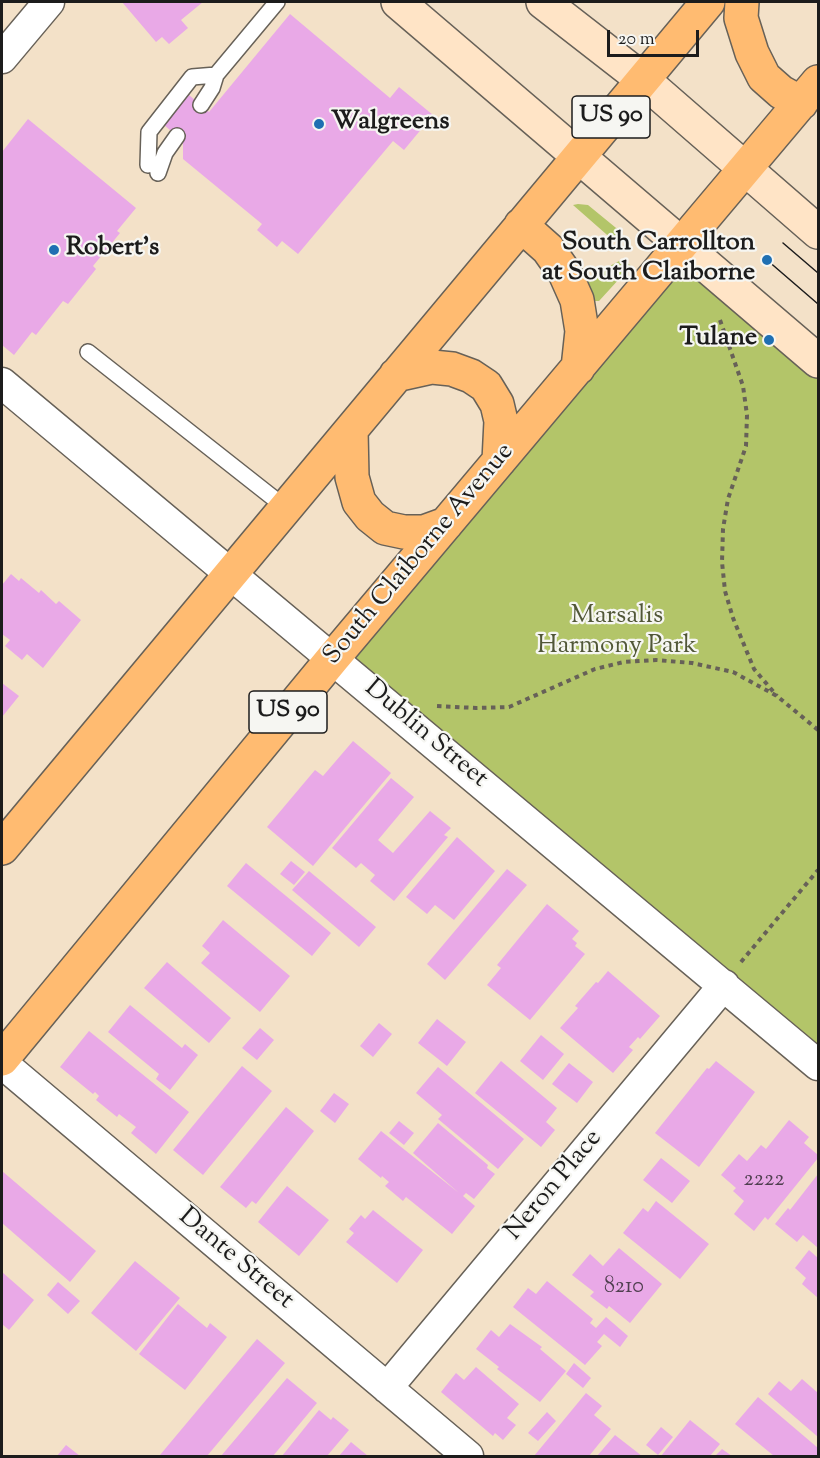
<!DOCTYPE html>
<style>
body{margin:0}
#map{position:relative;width:820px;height:1458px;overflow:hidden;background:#f3e1c8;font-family:"Sorts Mill Goudy",serif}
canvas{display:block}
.frame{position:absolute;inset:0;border:3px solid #1c1c1c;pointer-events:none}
.scale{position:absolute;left:607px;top:30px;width:92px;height:27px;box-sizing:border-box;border:3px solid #1c1c1c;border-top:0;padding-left:8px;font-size:18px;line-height:21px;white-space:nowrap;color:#1c1c1c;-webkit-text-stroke:4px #f6f6f2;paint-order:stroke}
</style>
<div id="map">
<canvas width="820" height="1458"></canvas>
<div class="frame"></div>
<div class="scale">20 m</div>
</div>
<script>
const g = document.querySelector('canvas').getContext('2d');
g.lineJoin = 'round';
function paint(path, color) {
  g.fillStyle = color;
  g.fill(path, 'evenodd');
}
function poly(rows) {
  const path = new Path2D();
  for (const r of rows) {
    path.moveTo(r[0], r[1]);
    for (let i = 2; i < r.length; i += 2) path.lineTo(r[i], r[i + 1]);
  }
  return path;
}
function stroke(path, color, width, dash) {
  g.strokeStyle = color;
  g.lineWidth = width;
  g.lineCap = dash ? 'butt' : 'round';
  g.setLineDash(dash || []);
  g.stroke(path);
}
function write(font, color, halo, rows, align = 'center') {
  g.font = font + ' "Sorts Mill Goudy",serif';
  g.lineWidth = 4.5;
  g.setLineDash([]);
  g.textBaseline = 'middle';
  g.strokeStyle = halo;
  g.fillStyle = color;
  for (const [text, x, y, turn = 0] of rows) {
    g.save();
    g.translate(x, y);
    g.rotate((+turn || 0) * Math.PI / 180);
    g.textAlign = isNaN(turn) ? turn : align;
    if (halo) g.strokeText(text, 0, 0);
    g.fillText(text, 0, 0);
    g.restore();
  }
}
paint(poly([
 [578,204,588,205,621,232,614,241,573,205],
 [682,245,818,361,818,1065,333,658],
 [623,259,631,266,599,301,594,301,591,297,585,279]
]), '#b3c569');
paint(poly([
 [122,2,203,2,181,20,188,28,169,44,162,37,156,42],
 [290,14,390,98,399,87,433,115,404,150,393,141,298,254,282,241,277,247,257,230,262,224,183,159,183,141,164,125,189,95,209,112],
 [28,119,136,208,117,231,120,233,93,266,96,269,68,304,63,301,36,335,32,332,14,355,2,345,2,152],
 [11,574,19,581,21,578,39,593,41,590,56,604,59,601,81,620,43,668,27,654,22,660,5,646,10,640,2,634,2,585],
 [2,683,19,696,2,717],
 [353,741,391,773,313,866,267,827,315,770,323,776],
 [391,778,414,797,378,840,393,853,430,811,451,828,444,835,448,837,394,901,370,881,375,875,361,863,356,868,332,848],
 [457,837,495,871,454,920,435,905,427,914,406,897],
 [291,861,305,872,294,885,280,874],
 [246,863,331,933,312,956,227,886],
 [507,869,527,885,445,980,427,964],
 [309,871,376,927,359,947,292,890],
 [547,904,579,931,572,939,577,943,575,946,585,954,530,1020,487,985,501,968,497,965],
 [223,920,290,976,260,1012,201,963,210,953,202,946],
 [167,962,231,1018,209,1043,144,988],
 [608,971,660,1016,640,1039,638,1037,629,1047,633,1050,613,1073,560,1028,578,1008,575,1006,596,982,598,983],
 [130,1005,182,1048,185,1044,198,1055,170,1090,156,1079,159,1074,108,1032],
 [437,1019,466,1042,447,1066,418,1043],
 [379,1023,392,1034,373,1057,360,1046],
 [260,1028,274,1040,257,1060,242,1048],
 [89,1031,189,1112,156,1154,131,1133,136,1127,119,1114,117,1117,96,1100,99,1096,95,1092,93,1094,60,1067],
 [541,1035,564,1054,543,1080,520,1061],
 [501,1061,557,1108,546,1122,555,1130,541,1147,475,1093],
 [716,1061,755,1092,699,1167,655,1133,707,1068,709,1069],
 [569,1063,593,1082,577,1103,552,1084],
 [242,1066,272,1091,203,1175,173,1150],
 [438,1067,524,1139,498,1169,438,1119,442,1115,416,1093],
 [334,1093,349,1104,335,1123,320,1111],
 [286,1107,314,1131,256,1204,252,1201,246,1208,220,1187],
 [789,1120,809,1137,804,1143,818,1155,818,1158,768,1220,765,1217,754,1231,734,1214,744,1201,733,1191,736,1188,721,1175,739,1154,747,1161,761,1145,766,1149],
 [399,1121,414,1133,404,1145,389,1133],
 [438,1123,488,1165,487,1168,495,1174,474,1199,466,1193,463,1196,475,1206,452,1234,406,1197,403,1201,385,1186,389,1182,382,1176,381,1178,358,1159,381,1131,459,1193,413,1153],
 [661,1158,690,1181,672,1203,643,1180],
 [2,1171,96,1251,70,1282,2,1223],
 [818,1174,818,1248,803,1235,797,1242,775,1224,788,1208,790,1210],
 [287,1186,329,1220,299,1256,258,1222],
 [656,1201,709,1244,680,1279,623,1233,643,1208,648,1212],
 [373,1210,423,1250,397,1283,346,1242,354,1233,349,1229,361,1215,365,1219],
 [619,1248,662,1284,630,1323,609,1306,607,1309,590,1296,594,1292,572,1275,590,1254,603,1266],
 [809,1250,818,1258,818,1298,802,1284,806,1278,795,1268],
 [135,1261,180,1298,136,1351,91,1313],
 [2,1272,34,1300,9,1330,2,1324],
 [547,1281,593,1319,590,1323,596,1328,606,1317,628,1336,620,1347,604,1334,597,1342,602,1346,585,1365,513,1307,528,1288,536,1294],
 [58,1282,80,1301,68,1314,47,1295],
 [178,1304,207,1328,210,1323,227,1337,185,1390,139,1354],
 [510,1324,542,1347,540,1349,566,1371,540,1402,497,1369,499,1367,476,1349,491,1330,499,1337],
 [257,1339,285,1363,207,1456,162,1456,160,1455],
 [574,1363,591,1378,583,1388,566,1374],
 [476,1367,519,1404,507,1418,516,1425,503,1440,495,1433,493,1436,441,1392,456,1373,464,1380],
 [287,1378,317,1403,273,1456,221,1456],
 [802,1379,818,1393,818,1437,768,1394,779,1381,791,1391],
 [586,1393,602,1406,594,1415,611,1429,589,1456,534,1456],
 [758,1397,818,1448,818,1456,774,1456,735,1424],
 [319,1410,331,1420,333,1417,349,1430,327,1456,282,1456],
 [547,1412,556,1421,538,1441,528,1433],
 [690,1420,720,1444,710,1456,661,1456],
 [661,1427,673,1437,658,1455,646,1445],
 [615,1435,642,1456,597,1456],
 [351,1442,368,1456,339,1456],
 [66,1445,80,1456,57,1456],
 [722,1449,732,1456,715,1456]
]), '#e9a9e7');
const service = poly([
 [201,105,212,88,216,75,277,2],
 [148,165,149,132,192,77,216,75],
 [158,173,165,153,177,136],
 [88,352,286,508]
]);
const minor = poly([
 [2,58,49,2],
 [2,383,818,1065],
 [2,1063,468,1456],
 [387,1388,724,985]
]);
const secondary = poly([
 [398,2,818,361],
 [543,2,642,79,818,232]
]);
const primary = poly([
 [742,2,741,18,752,53,764,77,781,92,801,103],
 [521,225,548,249,565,273,577,300,582,331,578,368],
 [396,375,432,367,452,369,471,376,486,386,497,404,501,421,499,461],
 [351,430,352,477,359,502,370,516,385,528,404,532,424,532,446,524],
 [2,848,708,2],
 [2,1059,333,658,818,82]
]);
stroke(service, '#676158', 18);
stroke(minor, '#676158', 33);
stroke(secondary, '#676158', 36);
stroke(primary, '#676158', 36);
stroke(poly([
 [720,320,743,386,747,415,746,446,728,499,723,529,722,562,725,591,733,618,754,669,777,696],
 [437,706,476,708,509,707,595,669,624,662,656,660,692,663,733,672,777,696,818,730],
 [741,962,818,870]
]), '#676158', 4, [4.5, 4.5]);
stroke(service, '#fff', 15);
stroke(minor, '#fff', 30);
stroke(secondary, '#ffe4c6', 33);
stroke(primary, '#ffbb71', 33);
stroke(poly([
 [783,243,818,273],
 [767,260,818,304]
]), '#1c1c1c', 1.5);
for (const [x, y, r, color] of [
 [319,124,6,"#1f6fb2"],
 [54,250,6,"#1f6fb2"],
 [767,260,6,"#1f6fb2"],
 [769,340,6,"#1f6fb2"]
]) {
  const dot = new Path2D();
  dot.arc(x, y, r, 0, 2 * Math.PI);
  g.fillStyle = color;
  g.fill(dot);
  stroke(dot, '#f6f6f2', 2);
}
write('22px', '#4f3f4f', null, [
 ["2222",764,1181],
 ["8210",624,1288]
]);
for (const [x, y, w] of [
 [611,117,78],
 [288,712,78]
]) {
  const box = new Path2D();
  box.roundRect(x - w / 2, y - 21, w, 42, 4.5);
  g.fillStyle = '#f6f6f2';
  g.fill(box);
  stroke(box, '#1c1c1c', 1.5);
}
write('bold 24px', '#1c1c1c', null, [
 ["US 90",611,117],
 ["US 90",288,712]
]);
write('bold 26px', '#1c1c1c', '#f6f6f2', [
 ["Walgreens",331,124],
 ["South Carrollton",755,245,"right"],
 ["at South Claiborne",755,275,"right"],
 ["Robert's",66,250],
 ["Tulane",757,340,"right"]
], 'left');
write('26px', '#1c1c1c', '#f6f6f2', [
 ["South Claiborne Avenue",420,555,-50],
 ["Dublin Street",425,735,40],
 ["Neron Place",555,1186,-50],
 ["Dante Street",235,1260,40]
]);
write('26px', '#515737', '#f6f6f2', [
 ["Marsalis",617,618],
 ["Harmony Park",617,648]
]);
</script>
